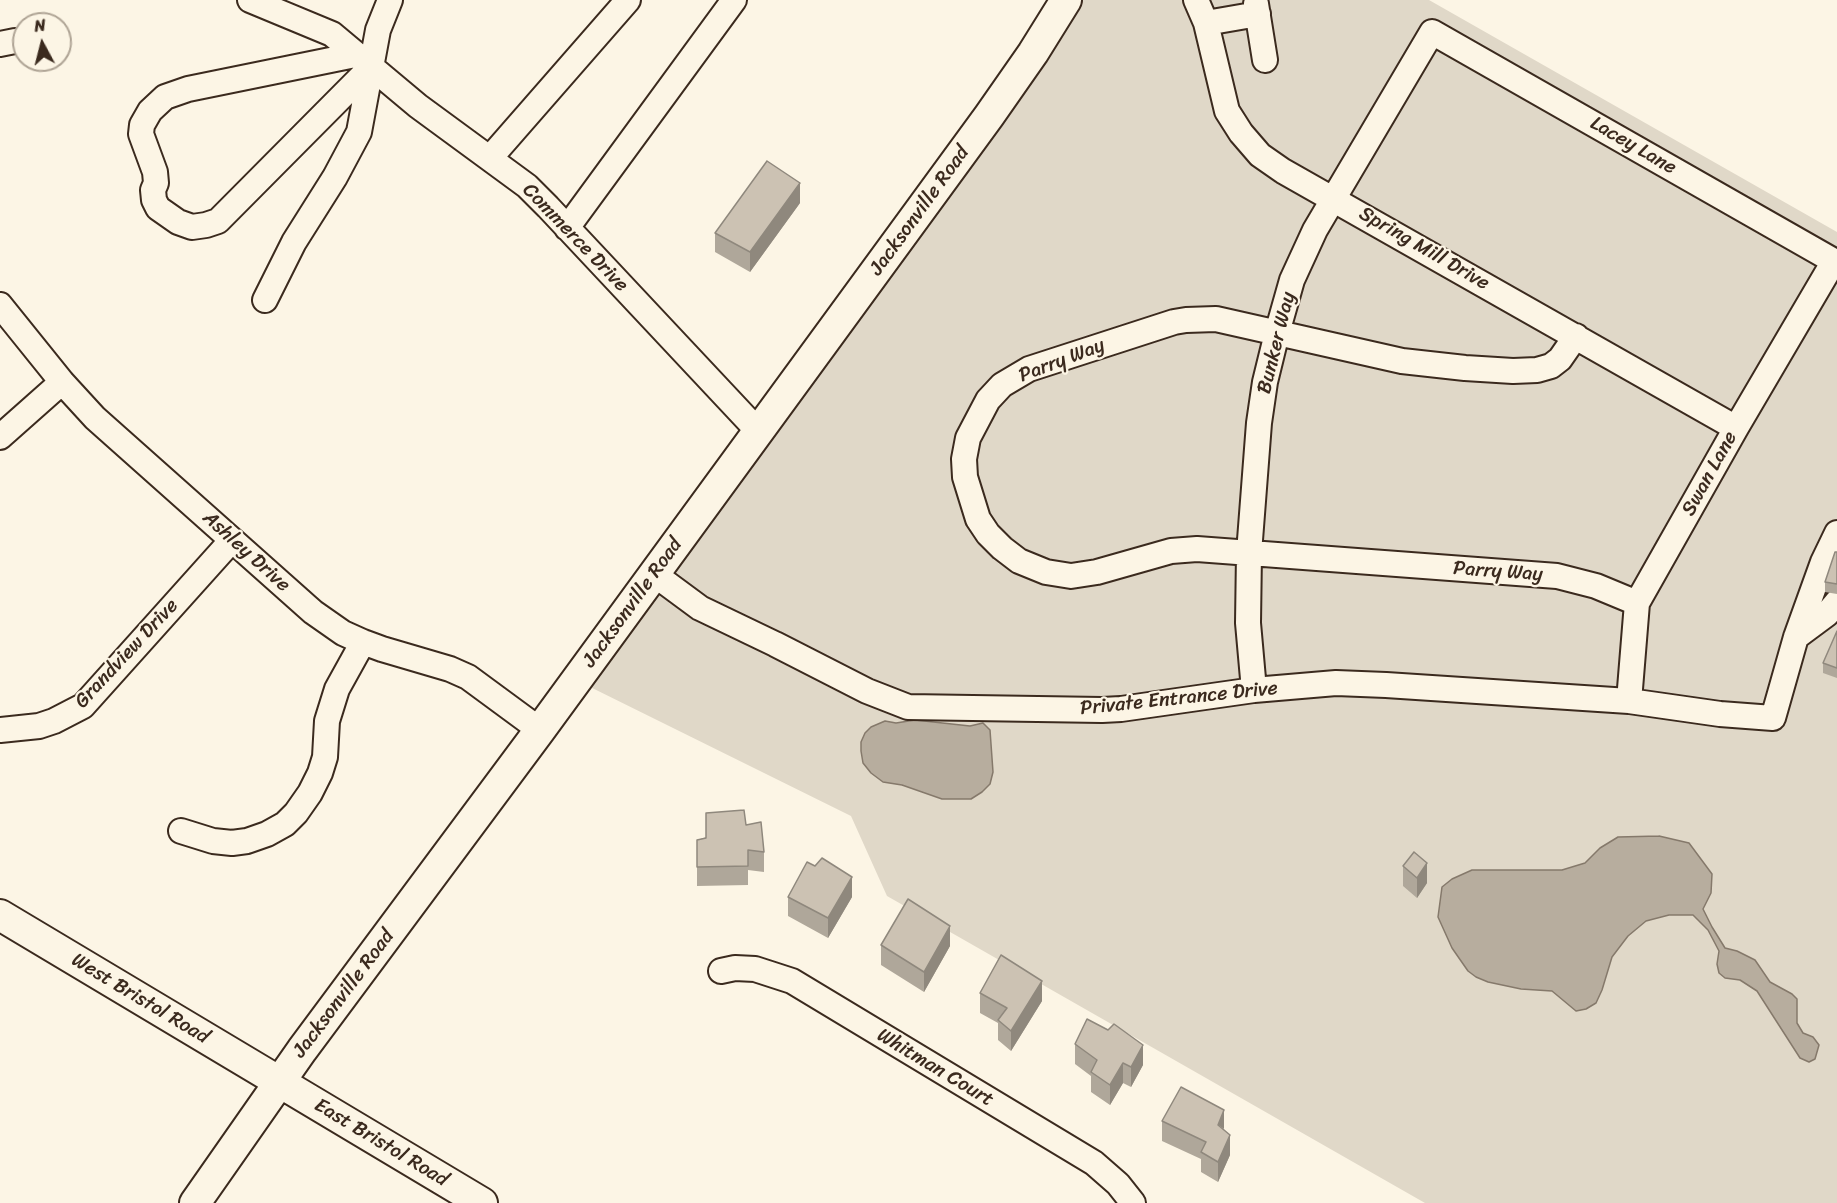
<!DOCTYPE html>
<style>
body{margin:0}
#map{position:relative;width:1837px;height:1203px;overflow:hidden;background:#fcf5e5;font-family:Sriracha,sans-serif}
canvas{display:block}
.north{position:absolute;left:12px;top:12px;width:60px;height:60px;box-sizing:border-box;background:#fcf5e5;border:2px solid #afa495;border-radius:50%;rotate:353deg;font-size:16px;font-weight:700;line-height:24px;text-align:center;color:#3b2a1e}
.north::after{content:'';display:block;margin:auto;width:21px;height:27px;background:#3b2a1e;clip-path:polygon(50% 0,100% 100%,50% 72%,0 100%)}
</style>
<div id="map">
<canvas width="1837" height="1203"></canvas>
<div class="north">N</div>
</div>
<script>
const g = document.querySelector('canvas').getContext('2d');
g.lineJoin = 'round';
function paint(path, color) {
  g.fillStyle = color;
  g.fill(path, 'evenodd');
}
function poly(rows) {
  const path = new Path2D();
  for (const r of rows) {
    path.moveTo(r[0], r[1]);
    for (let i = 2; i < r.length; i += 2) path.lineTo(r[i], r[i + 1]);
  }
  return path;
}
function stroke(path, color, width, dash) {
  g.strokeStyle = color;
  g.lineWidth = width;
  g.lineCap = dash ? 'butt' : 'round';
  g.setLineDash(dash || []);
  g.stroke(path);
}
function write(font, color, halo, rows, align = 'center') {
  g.font = font + ' Sriracha,sans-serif';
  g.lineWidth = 4.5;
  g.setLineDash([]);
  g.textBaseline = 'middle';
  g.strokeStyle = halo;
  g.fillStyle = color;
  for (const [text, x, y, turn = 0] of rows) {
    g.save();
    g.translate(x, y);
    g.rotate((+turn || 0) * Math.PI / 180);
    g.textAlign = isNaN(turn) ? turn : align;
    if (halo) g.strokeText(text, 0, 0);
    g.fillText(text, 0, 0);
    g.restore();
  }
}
paint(poly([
 [1077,0,1429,0,1837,232,1837,1203,1425,1203,887,896,851,816,576,680]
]), '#e0d8c8');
const water = poly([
 [915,720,970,726,983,723,990,730,993,772,990,784,982,792,971,799,942,799,902,785,883,782,871,773,863,763,861,751,861,742,865,733,871,727,885,721,896,723,915,720],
 [1659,836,1689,843,1712,874,1711,893,1703,909,1712,927,1725,948,1737,951,1755,960,1770,982,1792,994,1797,999,1797,1023,1803,1033,1813,1037,1819,1045,1815,1059,1809,1062,1800,1058,1757,991,1740,980,1725,978,1719,973,1717,964,1719,951,1708,930,1693,915,1669,915,1646,921,1628,936,1612,957,1602,990,1596,1003,1586,1009,1576,1011,1552,991,1521,989,1488,982,1476,977,1468,971,1452,948,1438,917,1442,887,1452,879,1472,870,1562,870,1585,863,1600,848,1618,837,1659,836]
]);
paint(water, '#b7ad9e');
stroke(water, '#85796b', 1.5);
const minor = poly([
 [250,0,332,34,418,106,527,186,548,207,759,432],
 [1196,0,1206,23,1227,111,1241,133,1260,155,1283,171,1736,428],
 [1256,4,1265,60],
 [1206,23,1258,14],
 [0,44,15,41],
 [355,55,188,89,165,97,150,111,142,125,141,134,155,172,156,183,153,190,154,200,158,208,178,222,192,227,206,225,218,221,370,68],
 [490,158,628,0],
 [567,228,734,0],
 [265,300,294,242,335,177,359,132,378,30,390,0],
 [0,305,62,382,95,418,313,612,343,633,363,642,382,649,450,669,468,677,540,730],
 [1576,336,1560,359,1551,366,1537,370,1513,371,1465,368,1402,361,1216,319,1186,320,1174,322,1029,369,1002,385,988,400,968,438,964,459,965,477,978,519,988,534,1002,548,1019,561,1046,572,1071,576,1097,572,1171,551,1197,549,1557,576,1596,586,1637,603],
 [0,437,62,382],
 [654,574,700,608,775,644,867,691,908,707,1102,710,1121,709,1254,690,1336,683,1386,685,1629,701,1720,714,1773,718,1796,637,1823,562,1837,533],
 [1796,637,1827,614,1837,602],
 [1254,690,1248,623,1249,553,1259,423,1265,382,1277,333,1292,280,1315,230,1432,32,1834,261,1736,428,1637,603,1629,701],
 [0,730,39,726,54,721,83,706,232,540],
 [181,831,213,841,232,843,247,841,267,834,285,824,296,813,310,793,320,773,325,757,327,721,337,689,363,642],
 [721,971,735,968,755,969,792,981,1094,1163,1118,1184,1133,1203]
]);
const major = poly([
 [0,915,482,1203],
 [195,1203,302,1050,540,730,989,116,1033,53,1066,0]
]);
stroke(minor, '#3b2a1e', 28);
stroke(major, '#3b2a1e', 34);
stroke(minor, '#fcf5e5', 24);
stroke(major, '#fcf5e5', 30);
paint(poly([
 [800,203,750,272,715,252,715,233],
 [1837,552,1837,594,1825,592,1825,582],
 [1837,631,1837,678,1823,673,1823,663],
 [746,825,764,852,764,872,748,870,748,885,697,886,697,840],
 [1403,866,1427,883,1417,898,1403,886],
 [788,897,852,897,828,938,788,916],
 [881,945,950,946,924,992,881,965],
 [980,993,1042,1001,1011,1051,998,1040,998,1023,980,1013],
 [1075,1044,1143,1065,1131,1087,1123,1083,1110,1105,1091,1092,1091,1076,1075,1064],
 [1162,1121,1224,1129,1230,1155,1218,1182,1201,1172,1201,1159,1162,1141]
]), '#afa79a');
paint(poly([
 [800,183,800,203,750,272,750,252],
 [1427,863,1427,883,1417,898,1417,878],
 [852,877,852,897,828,938,828,918],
 [950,926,950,946,924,992,924,972],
 [1042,981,1042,1001,1011,1051,1011,1031],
 [1143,1045,1143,1065,1131,1087,1131,1067],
 [1123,1063,1123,1083,1110,1105,1110,1085],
 [1224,1110,1224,1129,1218,1125],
 [1230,1135,1230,1155,1218,1182,1218,1162]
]), '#8f887d');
const building = poly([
 [767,161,800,183,750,252,715,233,767,161],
 [1835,552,1837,552,1837,584,1825,582,1835,552],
 [1837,631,1837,668,1823,663,1837,631],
 [744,810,746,825,761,822,764,852,748,850,748,866,697,867,697,840,706,838,706,813,744,810],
 [1414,852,1427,863,1417,878,1403,866,1414,852],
 [822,858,852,877,828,918,788,897,807,862,815,866,822,858],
 [908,899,950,926,924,972,881,945,908,899],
 [1001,955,1042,981,1011,1031,998,1020,1007,1008,980,993,1001,955],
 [1087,1019,1108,1030,1114,1024,1143,1045,1131,1067,1123,1063,1110,1085,1091,1072,1097,1060,1075,1044,1087,1019],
 [1181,1087,1224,1110,1218,1125,1230,1135,1218,1162,1201,1152,1206,1142,1162,1121,1181,1087]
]);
paint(building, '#ccc2b3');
stroke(building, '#8f887d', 1.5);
write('20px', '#3b2a1e', '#fcf5e5', [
 ["Lacey Lane",1633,146,30],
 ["Jacksonville Road",920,211,-54],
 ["Commerce Drive",575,238,46],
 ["Spring Mill Drive",1424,249,30],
 ["Bunker Way",1277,343,-76],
 ["Parry Way",1062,361,-21],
 ["Swan Lane",1710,474,-61],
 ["Ashley Drive",246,552,42],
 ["Parry Way",1498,572,4],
 ["Jacksonville Road",633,603,-54],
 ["Grandview Drive",127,654,-47],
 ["Private Entrance Drive",1179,699,-6],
 ["Jacksonville Road",344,994,-53],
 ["West Bristol Road",140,999,31],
 ["Whitman Court",935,1068,31],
 ["East Bristol Road",381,1143,31]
]);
</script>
